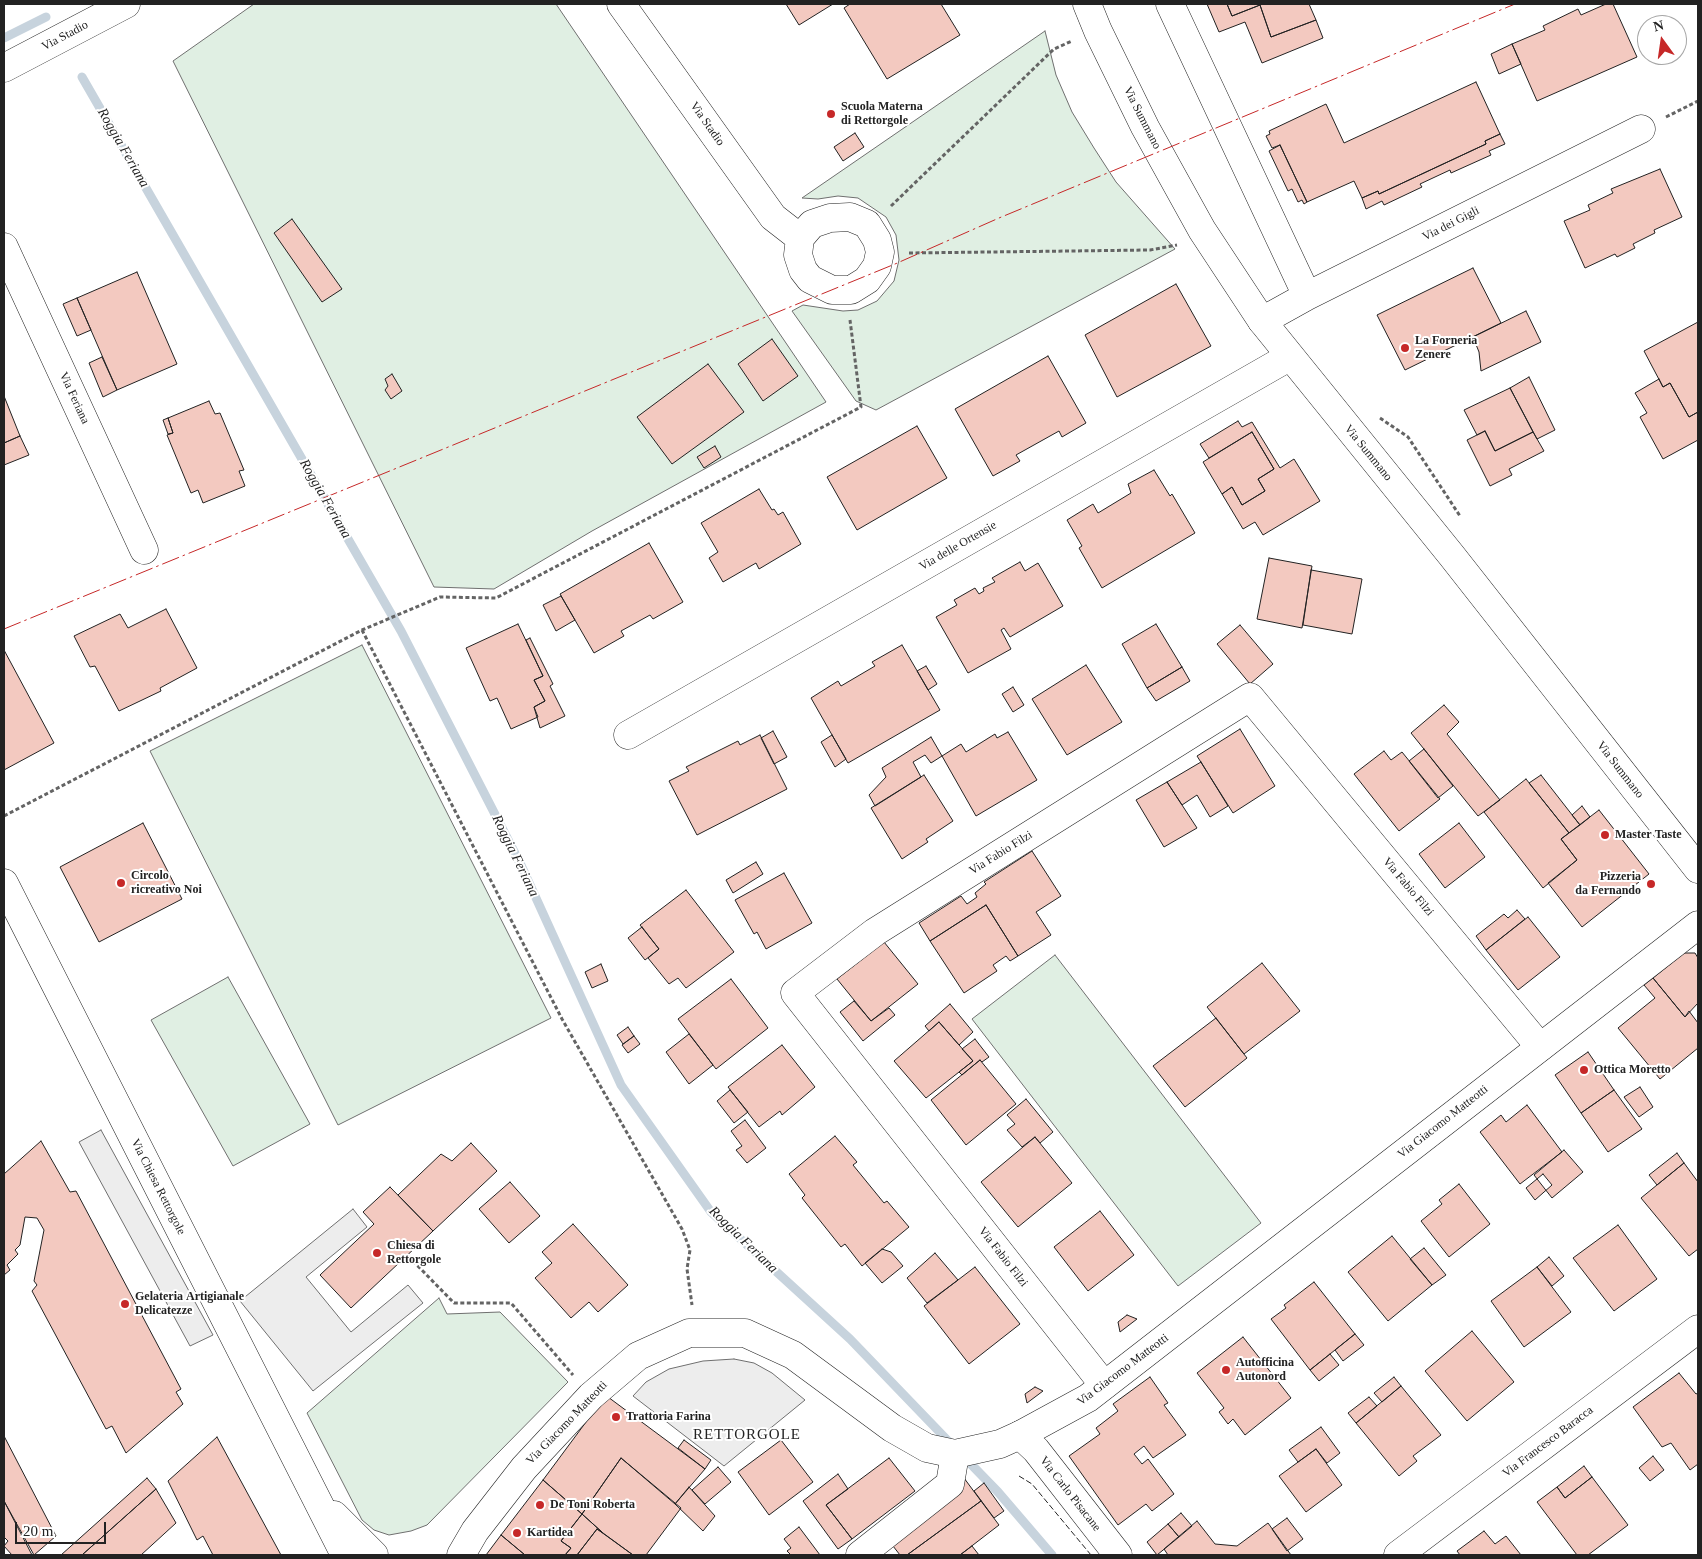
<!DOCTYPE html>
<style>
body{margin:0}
#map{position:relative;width:1702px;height:1559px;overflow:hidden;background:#fff;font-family:"Times New Roman",serif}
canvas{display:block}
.frame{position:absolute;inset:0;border:5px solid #222;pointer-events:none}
.north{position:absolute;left:1637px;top:15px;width:50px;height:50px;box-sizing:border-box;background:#fff;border:1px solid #a7a7a7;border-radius:50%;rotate:346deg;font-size:14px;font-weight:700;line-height:20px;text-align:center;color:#222}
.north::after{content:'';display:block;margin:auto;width:18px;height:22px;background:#c62828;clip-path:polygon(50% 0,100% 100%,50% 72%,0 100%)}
.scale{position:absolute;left:15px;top:1522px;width:91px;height:22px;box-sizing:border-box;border:2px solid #222;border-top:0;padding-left:6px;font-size:15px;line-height:18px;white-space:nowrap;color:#222;-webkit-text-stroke:4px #fff;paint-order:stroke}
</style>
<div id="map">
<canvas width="1702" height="1559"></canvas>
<div class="frame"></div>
<div class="north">N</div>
<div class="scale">20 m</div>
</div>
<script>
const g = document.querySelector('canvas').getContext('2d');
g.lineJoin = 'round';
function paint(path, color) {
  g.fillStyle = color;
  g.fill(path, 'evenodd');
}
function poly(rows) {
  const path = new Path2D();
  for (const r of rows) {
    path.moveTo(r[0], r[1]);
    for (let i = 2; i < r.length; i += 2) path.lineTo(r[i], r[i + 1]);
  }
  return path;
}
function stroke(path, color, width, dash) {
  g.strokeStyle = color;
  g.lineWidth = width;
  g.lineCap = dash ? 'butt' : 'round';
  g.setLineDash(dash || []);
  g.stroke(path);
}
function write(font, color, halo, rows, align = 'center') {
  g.font = font + ' "Times New Roman",serif';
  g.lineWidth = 4;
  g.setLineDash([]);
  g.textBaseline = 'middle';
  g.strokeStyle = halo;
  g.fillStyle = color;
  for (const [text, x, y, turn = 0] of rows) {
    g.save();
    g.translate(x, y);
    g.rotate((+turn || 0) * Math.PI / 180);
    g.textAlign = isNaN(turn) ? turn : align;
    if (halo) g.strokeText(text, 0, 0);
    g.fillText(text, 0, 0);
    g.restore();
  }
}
const green = poly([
 [254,4,556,4,826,402,592,531,494,589,434,587,173,61,254,4],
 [1045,31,1056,75,1072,112,1094,148,1116,182,1175,249,876,410,856,401,792,311,803,305,843,311,858,310,877,301,894,281,899,260,896,235,886,217,858,198,838,196,818,199,802,198,1045,31],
 [362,645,551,1018,338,1125,150,751,362,645],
 [1055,955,1261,1223,1178,1286,972,1019,1055,955],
 [228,977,310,1124,233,1166,151,1020,228,977],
 [439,1298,447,1314,500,1312,568,1382,427,1525,411,1531,389,1535,374,1530,362,1520,307,1413,439,1298]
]);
paint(green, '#e0efe3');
stroke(green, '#6f6f6f', 1);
const parking = poly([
 [101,1130,213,1335,190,1346,79,1142,101,1130],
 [353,1209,367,1227,306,1277,351,1332,408,1285,423,1303,313,1391,240,1301,353,1209],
 [734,1359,754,1363,772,1373,805,1400,724,1466,633,1396,646,1382,669,1369,703,1361,734,1359]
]);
paint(parking, '#ededed');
stroke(parking, '#6f6f6f', 1);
stroke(poly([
 [4,38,46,17],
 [82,77,401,631,521,865,621,1085,711,1212,850,1339,952,1445],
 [963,1456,998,1492,1052,1555]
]), '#c7d3dd', 9);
const building = poly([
 [786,4,833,4,799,25,786,4],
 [850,4,941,4,960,35,887,79,844,8,850,4],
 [1207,4,1227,4,1232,16,1260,5,1271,37,1316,20,1323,38,1262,63,1245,22,1219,32,1207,4],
 [1227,4,1309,4,1316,20,1271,37,1260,5,1232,16,1227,4],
 [1606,4,1613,4,1637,57,1537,101,1512,44,1545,30,1543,26,1578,9,1581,15,1606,4],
 [1512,44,1521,64,1499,74,1491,54,1512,44],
 [1476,82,1500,134,1485,141,1486,144,1379,194,1378,191,1362,198,1354,181,1307,202,1280,145,1272,148,1266,136,1270,134,1269,131,1326,104,1344,143,1476,82],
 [855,133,864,147,843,161,834,147,855,133],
 [1500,134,1505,144,1489,151,1491,155,1451,173,1450,170,1420,184,1422,187,1384,205,1382,201,1366,209,1362,198,1378,191,1379,194,1486,144,1485,141,1500,134],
 [1280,145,1307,202,1304,204,1302,200,1298,202,1292,189,1288,191,1269,151,1280,145],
 [1660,169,1682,217,1654,230,1655,233,1633,244,1635,248,1617,257,1615,254,1585,268,1564,221,1590,210,1588,205,1613,193,1611,189,1660,169],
 [292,219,342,289,322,302,274,233,292,219],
 [1473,268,1501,323,1405,370,1377,315,1473,268],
 [137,272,177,364,117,390,77,298,137,272],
 [1176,284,1211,346,1117,397,1085,335,1176,284],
 [77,298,91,330,77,336,63,304,77,298],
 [1526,311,1541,342,1481,371,1479,352,1473,337,1526,311],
 [1698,322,1698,412,1689,417,1670,383,1663,387,1644,351,1698,322],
 [772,339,798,376,763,401,738,364,772,339],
 [1048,356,1086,423,1062,437,1059,431,1016,455,1020,461,993,476,955,409,1048,356],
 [102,357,117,390,103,397,89,363,102,357],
 [708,364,744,412,672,464,637,417,708,364],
 [392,374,402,391,391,399,385,390,388,386,385,379,392,374],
 [1529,377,1555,430,1537,439,1510,388,1529,377],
 [1659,379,1663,387,1670,383,1689,417,1698,412,1698,440,1663,459,1640,417,1647,413,1635,393,1659,379],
 [1510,388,1533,432,1495,451,1485,431,1477,435,1464,410,1510,388],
 [4,396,20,436,4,443,4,396],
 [209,401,215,414,220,413,244,470,239,471,245,486,203,503,198,490,191,493,167,435,173,433,168,418,209,401],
 [168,418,173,433,168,434,163,420,168,418],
 [1238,421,1242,427,1252,422,1280,468,1294,459,1320,501,1263,535,1255,522,1243,529,1222,494,1232,487,1242,505,1265,491,1258,479,1274,469,1252,432,1209,458,1200,444,1238,421],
 [917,426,947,478,857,530,827,477,917,426],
 [1485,431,1495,451,1533,432,1544,451,1509,469,1512,475,1490,486,1467,440,1485,431],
 [1252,432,1274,469,1258,479,1265,491,1242,505,1232,487,1222,494,1203,462,1252,432],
 [20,436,29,455,4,465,4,443,20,436],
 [715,446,721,457,704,468,697,457,715,446],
 [1154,470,1170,496,1172,494,1195,533,1102,588,1079,548,1082,546,1067,520,1093,504,1098,513,1131,493,1128,484,1154,470],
 [759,489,772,510,774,509,778,515,783,512,801,544,759,569,756,563,723,582,709,558,718,552,701,523,759,489],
 [649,543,683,602,653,619,650,615,621,631,624,636,594,653,560,594,649,543],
 [1269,558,1312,566,1302,628,1257,619,1269,558],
 [1020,562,1025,571,1038,563,1063,606,1010,637,1004,628,1001,630,1011,649,968,673,936,617,957,605,954,600,975,588,979,594,984,591,983,588,995,582,992,578,1020,562],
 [1311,570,1362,579,1352,634,1303,625,1311,570],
 [561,596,575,620,556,631,543,605,561,596],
 [166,609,197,668,160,688,161,691,119,711,95,666,90,667,74,636,120,614,128,628,166,609],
 [518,624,543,676,534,680,545,701,534,707,538,717,511,729,497,698,490,701,466,648,518,624],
 [1156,624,1182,667,1147,688,1122,644,1156,624],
 [1240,625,1273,664,1250,684,1217,644,1240,625],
 [530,638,553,684,550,686,565,716,540,728,534,707,545,701,534,680,543,676,526,640,530,638],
 [902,645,940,710,848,763,811,698,838,681,841,686,875,666,872,662,902,645],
 [4,650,54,743,4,770,4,650],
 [1086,665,1122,722,1067,755,1032,699,1086,665],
 [926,666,937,684,928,690,917,671,926,666],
 [1182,667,1190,681,1156,701,1147,688,1182,667],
 [1013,687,1024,705,1013,712,1002,694,1013,687],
 [1444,705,1459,722,1447,734,1500,800,1478,816,1411,733,1444,705],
 [1240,729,1275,786,1233,813,1197,756,1240,729],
 [773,731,787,757,774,764,761,738,773,731],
 [1008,732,1037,780,976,816,942,756,961,744,966,752,995,734,997,738,1008,732],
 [760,735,787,789,697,835,669,781,689,771,686,767,738,741,740,745,760,735],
 [832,735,846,759,835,767,821,742,832,735],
 [931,737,942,756,931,763,925,755,913,762,921,777,875,806,869,795,886,777,882,768,931,737],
 [1424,749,1453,786,1438,798,1409,761,1424,749],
 [1384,751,1391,760,1402,752,1440,799,1399,831,1354,774,1384,751],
 [1201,762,1228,806,1210,817,1197,795,1182,805,1167,782,1201,762],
 [924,775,953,821,926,839,928,842,902,859,871,808,924,775],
 [1541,775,1580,825,1569,833,1529,783,1541,775],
 [1526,779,1569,833,1561,839,1577,860,1543,888,1484,812,1526,779],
 [1167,782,1197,828,1164,847,1136,800,1167,782],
 [1582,806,1590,817,1580,825,1572,815,1582,806],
 [1599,810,1649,874,1582,927,1548,883,1577,860,1561,839,1599,810],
 [143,823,182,899,99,942,60,867,143,823],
 [1459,823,1485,857,1445,888,1419,854,1459,823],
 [1032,851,1061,896,1036,912,1051,935,1018,956,986,905,930,941,919,923,961,896,967,904,977,897,975,893,986,884,984,882,1032,851],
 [756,862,763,874,733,893,726,880,756,862],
 [784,873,812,923,766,949,757,932,754,934,735,900,784,873],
 [686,890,734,952,686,988,678,978,669,984,648,958,659,949,640,925,686,890],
 [986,905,1018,956,1010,961,1006,956,993,965,997,971,964,993,930,941,986,905],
 [1517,910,1525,919,1486,950,1476,936,1504,914,1508,918,1517,910],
 [1528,917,1560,957,1518,990,1486,950,1528,917],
 [642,927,659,949,645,960,628,938,642,927],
 [884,942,918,984,871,1021,837,979,884,942],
 [1684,953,1695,953,1698,958,1698,1003,1685,1017,1653,978,1684,953],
 [1262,963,1300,1011,1244,1054,1207,1007,1262,963],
 [601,964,608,981,592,988,585,972,601,964],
 [1653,978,1685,1017,1689,1011,1698,1023,1698,1048,1660,1079,1618,1028,1655,998,1644,985,1653,978],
 [731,979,768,1028,716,1069,678,1019,731,979],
 [854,1001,871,1021,889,1008,895,1015,863,1041,840,1012,854,1001],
 [950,1004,973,1032,959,1045,939,1022,929,1031,925,1026,950,1004],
 [1216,1018,1247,1058,1185,1107,1153,1066,1216,1018],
 [939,1022,973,1061,926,1098,894,1061,939,1022],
 [628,1027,634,1036,623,1044,617,1035,628,1027],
 [689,1034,713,1065,689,1084,666,1052,689,1034],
 [634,1036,640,1044,628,1053,622,1045,634,1036],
 [975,1039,989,1057,982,1062,980,1060,962,1075,959,1072,973,1061,962,1049,975,1039],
 [782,1045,815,1087,782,1115,780,1111,759,1127,728,1087,782,1045],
 [1588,1052,1614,1090,1581,1113,1555,1075,1588,1052],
 [980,1060,1016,1104,966,1145,931,1100,980,1060],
 [1640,1087,1653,1107,1639,1117,1624,1097,1640,1087],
 [730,1090,748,1112,734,1123,717,1101,730,1090],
 [1614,1090,1642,1129,1608,1152,1581,1113,1614,1090],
 [1026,1099,1053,1132,1040,1143,1035,1137,1022,1147,1007,1130,1015,1124,1007,1115,1026,1099],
 [1527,1105,1562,1152,1520,1184,1480,1132,1501,1115,1506,1122,1527,1105],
 [745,1120,766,1148,747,1163,736,1150,742,1146,731,1131,745,1120],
 [835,1136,857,1162,853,1165,884,1203,887,1201,909,1227,862,1266,845,1244,841,1247,802,1198,805,1195,789,1174,835,1136],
 [1035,1137,1072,1183,1018,1227,981,1182,1035,1137],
 [41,1141,70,1192,76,1191,181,1389,176,1392,183,1404,126,1453,112,1426,106,1429,32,1291,37,1285,34,1281,44,1230,37,1218,25,1217,20,1245,15,1250,18,1254,7,1265,10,1270,4,1275,4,1174,41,1141],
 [471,1143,497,1171,433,1231,398,1195,441,1154,452,1161,471,1143],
 [1564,1150,1583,1172,1552,1198,1534,1175,1564,1150],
 [1677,1153,1684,1163,1657,1185,1649,1175,1677,1153],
 [1684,1163,1698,1182,1698,1249,1689,1256,1641,1198,1684,1163],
 [1543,1174,1552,1185,1535,1200,1526,1188,1543,1174],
 [510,1182,540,1216,509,1243,479,1209,510,1182],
 [1459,1184,1490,1224,1449,1257,1421,1221,1442,1204,1439,1200,1459,1184],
 [390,1187,433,1231,351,1308,320,1275,374,1224,363,1212,390,1187],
 [1100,1211,1134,1255,1088,1291,1054,1247,1100,1211],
 [573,1224,628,1285,598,1312,589,1302,571,1318,535,1278,552,1263,542,1252,573,1224],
 [1618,1225,1657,1279,1614,1311,1573,1258,1618,1225],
 [1392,1236,1432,1285,1388,1321,1348,1272,1392,1236],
 [1424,1248,1446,1275,1432,1285,1410,1259,1424,1248],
 [882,1249,891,1252,903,1266,882,1283,865,1263,882,1249],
 [935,1253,958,1280,927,1303,907,1278,935,1253],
 [1549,1257,1564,1276,1552,1286,1537,1267,1549,1257],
 [975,1267,1020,1324,969,1364,924,1306,975,1267],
 [1537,1267,1571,1312,1524,1347,1491,1301,1537,1267],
 [1314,1282,1355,1334,1310,1370,1271,1319,1286,1308,1284,1305,1314,1282],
 [1127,1315,1137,1319,1120,1332,1118,1322,1127,1315],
 [1472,1331,1514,1382,1467,1421,1425,1371,1472,1331],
 [1355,1334,1364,1345,1343,1361,1335,1350,1355,1334],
 [1243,1337,1291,1398,1245,1435,1233,1419,1228,1424,1219,1412,1224,1408,1197,1373,1243,1337],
 [1330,1354,1339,1365,1319,1381,1310,1370,1330,1354],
 [1679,1373,1696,1394,1698,1393,1698,1464,1690,1470,1671,1443,1662,1447,1633,1407,1679,1373],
 [1150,1377,1168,1403,1164,1405,1186,1435,1153,1458,1144,1446,1134,1454,1142,1464,1148,1459,1174,1494,1152,1511,1146,1504,1118,1525,1069,1456,1100,1434,1096,1428,1118,1411,1113,1404,1150,1377],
 [1394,1377,1401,1386,1382,1402,1374,1393,1394,1377],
 [1401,1386,1441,1435,1413,1456,1417,1461,1399,1476,1356,1423,1401,1386],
 [1035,1387,1043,1391,1027,1403,1025,1394,1035,1387],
 [608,1397,705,1469,675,1504,621,1458,582,1514,543,1480,589,1418,608,1397],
 [1369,1397,1377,1406,1356,1423,1348,1413,1369,1397],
 [1321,1427,1340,1453,1327,1463,1316,1449,1298,1462,1289,1450,1321,1427],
 [4,1436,56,1536,34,1555,4,1501,4,1436],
 [217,1437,281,1555,213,1555,203,1536,197,1540,168,1481,217,1437],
 [684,1440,711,1460,705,1469,678,1448,684,1440],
 [781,1440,813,1482,769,1515,738,1472,781,1440],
 [1316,1449,1342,1485,1306,1512,1279,1476,1316,1449],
 [1653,1456,1664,1470,1650,1481,1639,1468,1653,1456],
 [621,1458,681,1508,646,1555,633,1555,603,1533,582,1514,621,1458],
 [889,1458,915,1491,852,1539,826,1505,889,1458],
 [1584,1466,1592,1477,1565,1498,1557,1487,1584,1466],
 [718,1467,731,1482,705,1504,692,1490,718,1467],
 [838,1474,848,1489,826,1505,852,1539,838,1549,803,1501,838,1474],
 [1592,1477,1628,1525,1588,1555,1577,1555,1537,1502,1557,1487,1565,1498,1592,1477],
 [147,1478,156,1489,82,1555,61,1555,147,1478],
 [964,1478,981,1501,907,1555,900,1555,886,1537,964,1478],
 [543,1480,582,1514,561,1541,571,1548,565,1555,525,1555,501,1535,543,1480],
 [984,1483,1004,1511,994,1518,974,1491,984,1483],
 [689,1487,715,1516,703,1531,675,1504,689,1487],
 [156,1489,176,1523,141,1555,82,1555,156,1489],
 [4,1501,32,1555,12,1555,4,1546,8,1541,4,1537,4,1501],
 [981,1501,999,1525,960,1555,907,1555,981,1501],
 [1181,1513,1192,1526,1179,1537,1168,1524,1181,1513],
 [582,1514,603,1533,597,1529,577,1555,565,1555,571,1548,561,1541,582,1514],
 [1287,1518,1303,1539,1287,1551,1272,1529,1287,1518],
 [1197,1521,1215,1544,1237,1546,1268,1523,1291,1555,1168,1555,1164,1549,1197,1521],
 [1168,1524,1179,1537,1157,1555,1147,1542,1168,1524],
 [799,1527,820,1555,791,1555,787,1551,791,1548,784,1539,799,1527],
 [597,1529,633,1555,577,1555,597,1529],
 [1484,1531,1495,1544,1506,1536,1521,1555,1460,1555,1457,1551,1484,1531],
 [501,1535,525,1555,486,1555,501,1535],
 [972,1546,979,1555,960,1555,972,1546]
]);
paint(building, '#f3c9c0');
stroke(building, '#222', 1);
const street = poly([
 [621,4,773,217,800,238],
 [1170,4,1307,296],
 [850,217,867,224,877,240,880,252,877,266,867,280,851,290,832,290,810,279,803,270,798,255,800,238,812,224,830,218,850,217],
 [4,247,144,550],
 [1262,321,1307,296,1641,129],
 [628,735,1289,357],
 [4,883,345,1555],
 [1104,1385,795,993,875,932,1250,697,1540,1047],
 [1020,1435,1036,1450,1118,1555],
 [334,1515,374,1555],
 [860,1555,950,1484,955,1454],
 [1398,1555,1698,1329]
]);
const secondary = poly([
 [1087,4,1098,31,1145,127,1202,230,1262,321,1452,556,1698,869],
 [4,68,126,4],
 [461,1555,475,1531,524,1468,591,1396,638,1356,689,1333,745,1333,793,1355,892,1428,927,1448,955,1454,1000,1444,1020,1435,1088,1398,1698,925]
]);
stroke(street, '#222', 29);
stroke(secondary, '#222', 29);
stroke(poly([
 [1666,117,1698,101],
 [891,206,1054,49,1072,41],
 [909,253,1150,250,1177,245],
 [1380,418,1408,437,1460,516],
 [362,630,562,1019,682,1229,690,1250,687,1269,692,1305],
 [4,816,362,630,440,597,496,598,861,407,850,320],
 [413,1261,454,1303,511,1303,573,1375]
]), '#646464', 3, [4, 2.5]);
stroke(street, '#fff', 28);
stroke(secondary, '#fff', 28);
stroke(poly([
 [1019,1476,1032,1484,1091,1555]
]), '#222', 1, [6, 2.5]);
stroke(poly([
 [4,629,895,264,999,218,1515,4]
]), '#c62828', 1, [18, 4, 2.5, 4]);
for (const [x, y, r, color] of [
 [831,114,5,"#c62828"],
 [1405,348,5,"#c62828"],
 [1605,835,5,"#c62828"],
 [121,883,5,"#c62828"],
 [1651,884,5,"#c62828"],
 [1584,1070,5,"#c62828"],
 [377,1253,5,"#c62828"],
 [125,1304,5,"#c62828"],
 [1226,1370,5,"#c62828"],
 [616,1417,5,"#c62828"],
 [540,1505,5,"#c62828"],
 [517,1533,5,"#c62828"]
]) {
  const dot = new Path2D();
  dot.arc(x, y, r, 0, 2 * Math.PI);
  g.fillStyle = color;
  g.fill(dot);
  stroke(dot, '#fff', 2);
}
write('12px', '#222', '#fff', [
 ["Via Stadio",65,36,-28],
 ["Via Summano",1142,118,63],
 ["Via Stadio",707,124,55],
 ["Via dei Gigli",1451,224,-27],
 ["Via Feriana",74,398,65],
 ["Via Summano",1368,453,51],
 ["Via delle Ortensie",958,546,-30],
 ["Via Summano",1620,770,52],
 ["Via Fabio Filzi",1001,853,-32],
 ["Via Fabio Filzi",1408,887,50],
 ["Via Giacomo Matteotti",1443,1122,-38],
 ["Via Chiesa Rettorgole",158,1187,63],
 ["Via Fabio Filzi",1003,1257,52],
 ["Via Giacomo Matteotti",1123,1370,-37],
 ["Via Giacomo Matteotti",567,1423,-46],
 ["Via Francesco Baracca",1548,1442,-37],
 ["Via Carlo Pisacane",1070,1494,52]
]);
write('bold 12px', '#222', '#fff', [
 ["Scuola Materna",841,107],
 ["di Rettorgole",841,121],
 ["La Forneria",1415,341],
 ["Zenere",1415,355],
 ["Master Taste",1615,835],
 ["Circolo",131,876],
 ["ricreativo Noi",131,890],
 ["Pizzeria",1641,877,"right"],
 ["da Fernando",1641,891,"right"],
 ["Ottica Moretto",1594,1070],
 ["Chiesa di",387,1246],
 ["Rettorgole",387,1260],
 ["Gelateria Artigianale",135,1297],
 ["Delicatezze",135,1311],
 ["Autofficina",1236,1363],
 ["Autonord",1236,1377],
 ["Trattoria Farina",626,1417],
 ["De Toni Roberta",550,1505],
 ["Kartidea",527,1533]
], 'left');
write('italic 14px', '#222', '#fff', [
 ["Roggia Feriana",123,148,60],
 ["Roggia Feriana",325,499,60],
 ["Roggia Feriana",515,856,64],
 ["Roggia Feriana",743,1240,44]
]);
g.letterSpacing = '1px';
write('15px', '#222', '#fff', [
 ["RETTORGOLE",747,1435]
]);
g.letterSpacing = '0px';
</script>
